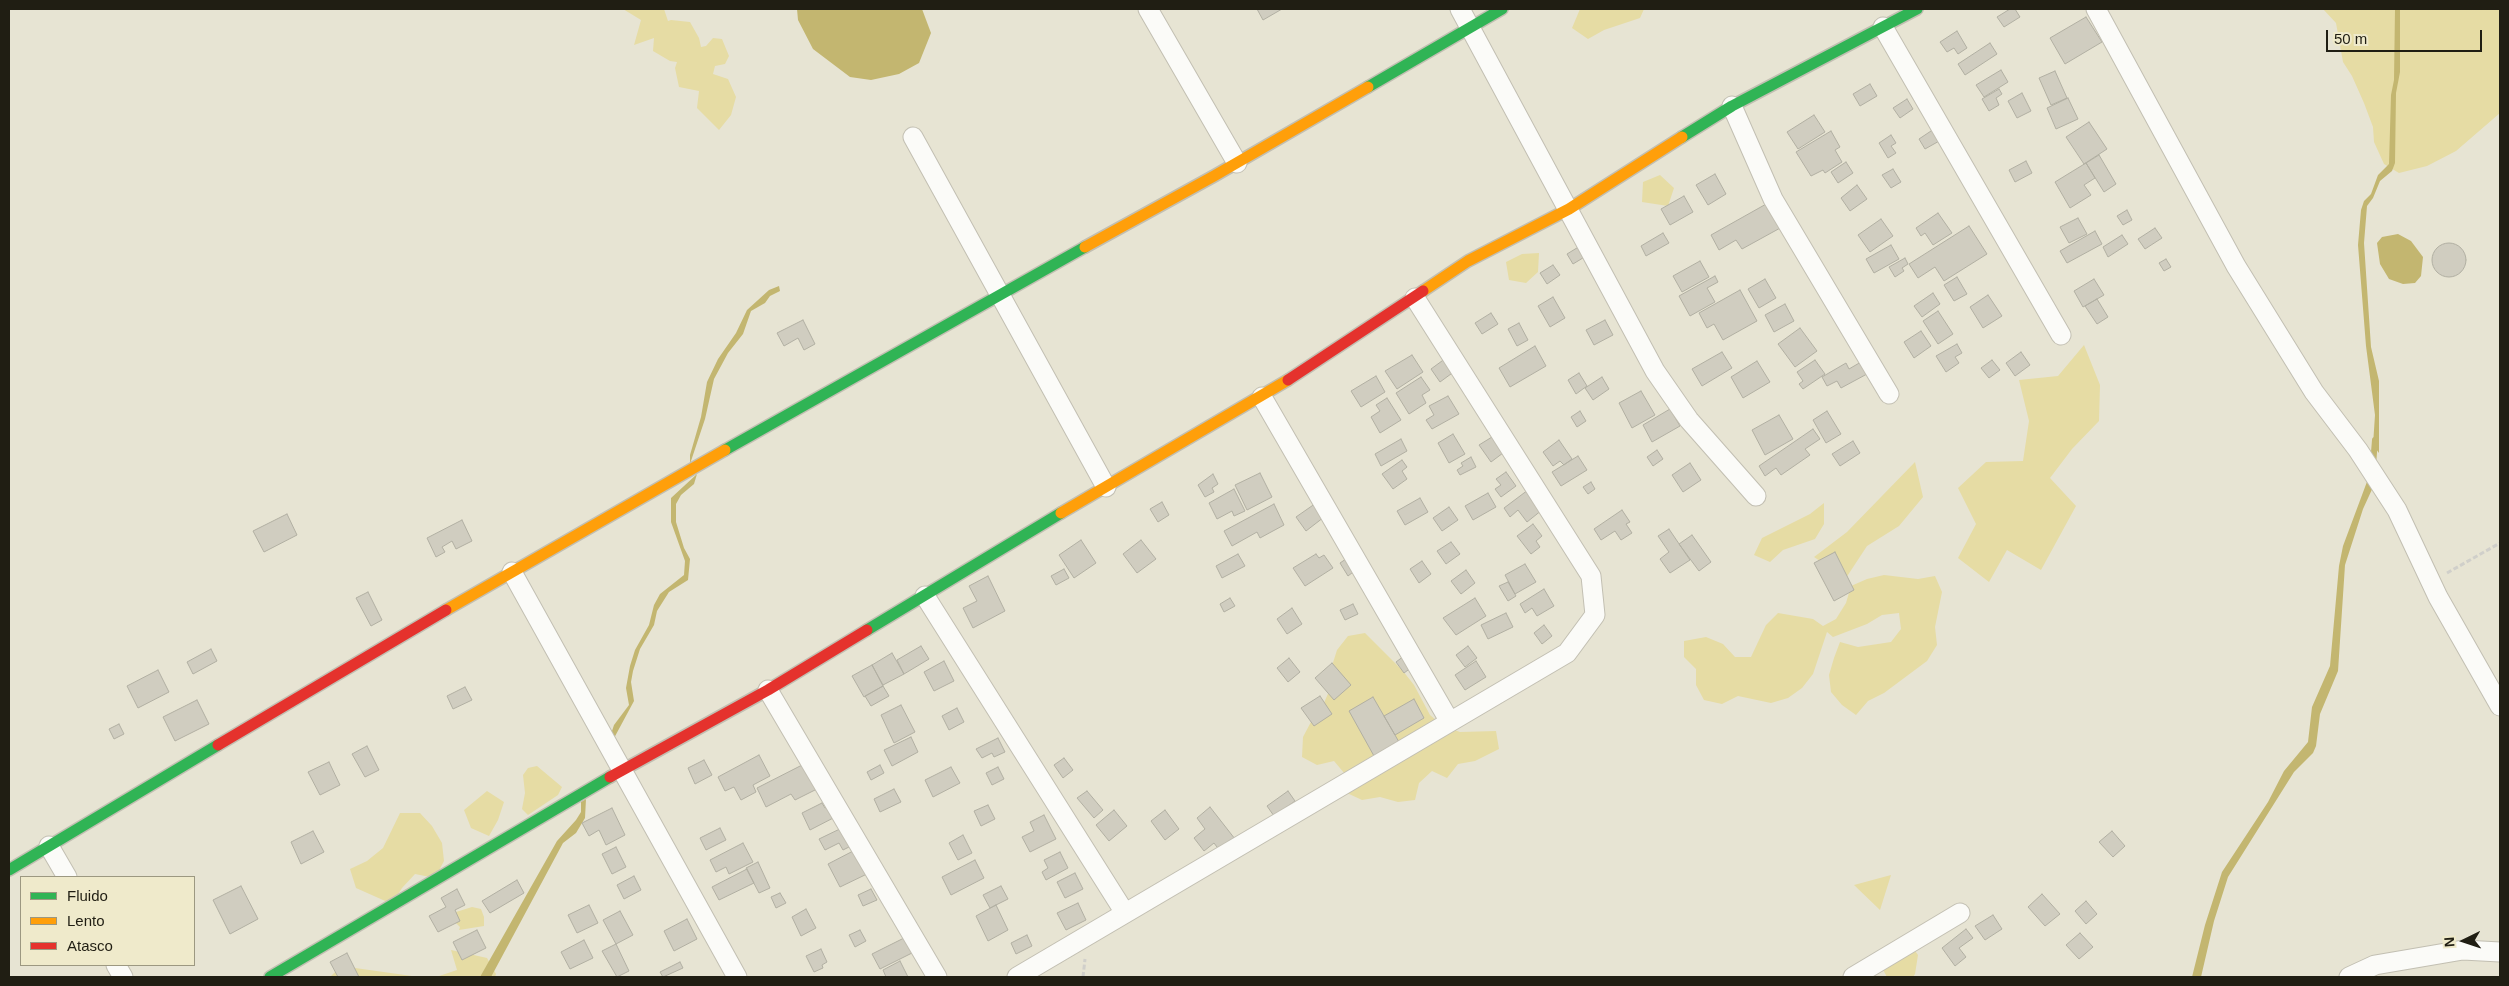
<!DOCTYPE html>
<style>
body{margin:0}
#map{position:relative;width:2509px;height:986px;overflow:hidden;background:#e7e4d3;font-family:Arial,sans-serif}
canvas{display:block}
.frame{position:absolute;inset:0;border:10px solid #201e13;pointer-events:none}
.legend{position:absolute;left:20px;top:876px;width:175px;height:90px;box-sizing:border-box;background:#efeacb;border:1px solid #9c9881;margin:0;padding:6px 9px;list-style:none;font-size:15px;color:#201e13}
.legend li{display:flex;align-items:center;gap:10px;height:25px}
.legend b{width:25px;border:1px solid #9c9881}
.north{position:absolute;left:2439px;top:916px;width:50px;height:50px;-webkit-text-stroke:4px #efeacb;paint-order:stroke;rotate:266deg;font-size:14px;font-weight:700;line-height:20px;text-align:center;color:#201e13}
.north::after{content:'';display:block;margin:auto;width:18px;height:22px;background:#201e13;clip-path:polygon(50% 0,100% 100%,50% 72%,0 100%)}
.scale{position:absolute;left:2326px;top:30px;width:156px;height:22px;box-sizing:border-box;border:2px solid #201e13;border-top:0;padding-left:6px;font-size:15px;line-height:18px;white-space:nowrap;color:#201e13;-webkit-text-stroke:4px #efeacb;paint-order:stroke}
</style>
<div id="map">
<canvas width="2509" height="986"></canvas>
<div class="frame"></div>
<ul class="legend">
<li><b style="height:6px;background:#30b455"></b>Fluido</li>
<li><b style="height:6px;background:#ff9f0a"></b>Lento</li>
<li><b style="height:6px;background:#e5322d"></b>Atasco</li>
</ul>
<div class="north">N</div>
<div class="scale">50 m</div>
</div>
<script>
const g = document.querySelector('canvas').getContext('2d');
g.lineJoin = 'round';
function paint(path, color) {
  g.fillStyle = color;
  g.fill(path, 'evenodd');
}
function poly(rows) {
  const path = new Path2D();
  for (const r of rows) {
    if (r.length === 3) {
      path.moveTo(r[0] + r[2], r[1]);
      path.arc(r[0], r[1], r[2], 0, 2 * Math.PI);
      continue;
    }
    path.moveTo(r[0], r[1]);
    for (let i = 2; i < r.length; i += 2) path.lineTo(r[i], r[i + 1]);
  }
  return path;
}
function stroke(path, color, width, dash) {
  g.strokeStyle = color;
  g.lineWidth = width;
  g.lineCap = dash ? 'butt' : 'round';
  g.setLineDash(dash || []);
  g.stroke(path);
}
paint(poly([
 [623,9,664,9,668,21,671,20,690,22,699,38,701,47,706,46,713,38,722,39,729,56,725,64,715,66,713,74,728,79,736,97,731,115,719,130,697,108,699,91,679,87,675,68,677,62,670,61,653,51,654,38,634,45,641,20],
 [1580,9,1644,9,1640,18,1604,30,1588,39,1572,28],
 [2323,9,2500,9,2500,113,2456,151,2427,166,2399,173,2384,164,2374,142,2373,127,2364,103,2352,76,2343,62,2336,23],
 [1660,175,1674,188,1668,206,1642,202,1643,182],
 [1539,253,1538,272,1526,283,1509,280,1506,262,1522,254],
 [2084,345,2100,385,2099,421,2072,449,2050,478,2076,506,2041,570,2007,550,1989,582,1958,558,1976,524,1958,488,1986,462,2023,461,2029,421,2019,380,2058,376],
 [1915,462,1923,497,1899,526,1867,546,1846,578,1814,557,1847,532],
 [1824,503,1824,524,1815,539,1783,550,1770,562,1754,555,1762,538,1810,514],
 [1884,575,1918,579,1935,576,1942,592,1935,627,1937,645,1927,661,1884,693,1868,701,1856,715,1842,705,1831,692,1829,675,1834,658,1840,642,1858,647,1891,642,1901,629,1899,613,1882,615,1867,624,1833,637,1827,632,1813,674,1802,688,1788,698,1771,703,1738,696,1722,704,1704,700,1696,685,1696,669,1684,657,1684,641,1706,637,1723,644,1735,657,1751,657,1766,625,1778,613,1813,619,1823,626,1836,619,1846,603,1851,586,1867,579],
 [1365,633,1403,671,1414,685,1430,715,1443,726,1460,732,1496,731,1499,749,1475,761,1458,764,1447,778,1432,771,1419,783,1415,800,1398,802,1380,797,1362,800,1347,793,1345,774,1334,761,1317,765,1302,757,1303,737,1312,720,1323,705,1331,687,1331,669,1337,650,1348,636],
 [537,766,562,787,558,795,528,815,522,809,525,793,523,775,528,768],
 [487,791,504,802,498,820,489,836,471,828,464,810],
 [400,813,420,813,432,826,442,843,444,861,435,878,415,874,402,888,392,904,356,888,350,869,367,861,383,848],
 [1891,875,1880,910,1854,885],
 [472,907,481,909,484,917,484,926,459,930,460,927,454,921,456,912],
 [1907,940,1918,955,1915,974,1913,977,1887,977,1880,964,1888,945],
 [451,950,487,958,496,974,495,977,330,977,341,966,419,977,439,976,457,970]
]), '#e6dca4');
paint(poly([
 [797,9,922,9,931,33,919,63,899,74,871,80,850,77,813,49,798,20],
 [2395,9,2400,9,2400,72,2396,93,2395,163,2392,171,2380,181,2373,198,2367,206,2364,243,2371,347,2379,381,2379,453,2373,445,2375,415,2366,346,2358,245,2361,210,2364,201,2371,194,2378,175,2389,164,2391,95,2394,80],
 [2398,234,2411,241,2423,257,2421,276,2415,283,2403,284,2389,279,2380,264,2377,243,2382,237],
 [779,286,780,291,770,296,765,303,751,311,743,334,728,353,714,379,705,419,690,464,690,455,701,417,707,382,718,359,736,333,747,310,769,290],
 [697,474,694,484,681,495,676,504,676,522,684,548,690,559,688,580,669,592,657,611,654,625,640,649,633,671,631,682,634,701,613,740,611,734,614,725,629,705,626,688,630,666,635,650,649,625,654,605,660,594,684,575,685,561,671,522,671,498],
 [2368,479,2374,485,2363,509,2345,565,2338,671,2320,714,2316,746,2313,753,2294,772,2228,877,2214,921,2201,977,2192,977,2205,925,2222,872,2268,802,2284,771,2308,742,2312,707,2330,666,2339,566,2343,546],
 [586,799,585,818,576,833,563,843,491,977,480,977,557,841,576,820,581,812,581,802]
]), '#c3b670');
stroke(poly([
 [2373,465,2375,440]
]), '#c3b670', 6);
const building = poly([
 [1257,9,1282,9,1263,20,1257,9],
 [2010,9,2015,9,2020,17,2004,27,1997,17,2010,9],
 [2086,17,2102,42,2065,64,2050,38,2086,17],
 [1957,31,1967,48,1958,54,1954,48,1947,52,1940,42,1957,31],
 [1990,43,1997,54,1965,75,1958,64,1990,43],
 [2001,70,2008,82,1984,97,1976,85,2001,70],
 [2055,71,2067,98,2051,105,2039,78,2055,71],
 [1870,84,1877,96,1860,106,1853,94,1870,84],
 [1999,89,2002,94,1996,98,1999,105,1989,111,1982,99,1999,89],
 [2022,93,2031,111,2017,118,2008,101,2022,93],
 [2068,98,2078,119,2056,129,2047,108,2068,98],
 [1907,99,1913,109,1900,118,1893,108,1907,99],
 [1814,115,1825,132,1798,149,1787,132,1814,115],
 [2089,122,2107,149,2084,164,2066,137,2089,122],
 [1934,129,1941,140,1925,149,1919,139,1934,129],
 [1831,131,1840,147,1835,150,1842,162,1825,173,1823,170,1811,176,1796,152,1831,131],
 [1891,135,1896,143,1891,146,1896,153,1888,158,1879,143,1891,135],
 [2099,155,2116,184,2104,192,2086,163,2099,155],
 [2026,161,2032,173,2015,182,2009,170,2026,161],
 [1846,162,1853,173,1838,183,1831,172,1846,162],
 [2086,163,2095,178,2084,185,2091,195,2070,208,2055,182,2086,163],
 [1893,169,1901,182,1891,188,1882,175,1893,169],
 [1715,174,1726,194,1708,205,1696,185,1715,174],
 [1857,185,1867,199,1850,211,1841,198,1857,185],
 [1684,196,1693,212,1670,225,1661,209,1684,196],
 [1768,203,1782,227,1742,249,1736,240,1719,250,1711,235,1768,203],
 [2127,210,2132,220,2123,225,2117,216,2127,210],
 [1938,213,1952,233,1933,245,1925,233,1921,236,1916,228,1938,213],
 [2078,218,2087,234,2069,243,2060,227,2078,218],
 [1881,219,1893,236,1870,252,1858,235,1881,219],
 [1969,226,1987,254,1944,281,1935,267,1918,278,1909,264,1969,226],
 [2155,228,2162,238,2145,249,2138,239,2155,228],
 [2095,231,2102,244,2067,263,2060,251,2095,231],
 [1663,233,1669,243,1646,256,1641,246,1663,233],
 [2122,235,2128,244,2108,257,2103,247,2122,235],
 [2449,260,17],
 [1585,243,1591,253,1573,264,1567,254,1585,243],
 [1891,245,1899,259,1874,273,1866,259,1891,245],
 [1905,258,1908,264,1902,268,1904,271,1895,277,1889,267,1905,258],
 [2166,259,2171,267,2164,271,2159,263,2166,259],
 [1700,261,1709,277,1682,292,1673,276,1700,261],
 [1553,265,1560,275,1547,284,1540,273,1553,265],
 [1715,276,1718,282,1707,288,1715,302,1690,316,1679,296,1715,276],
 [1957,277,1967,294,1954,301,1944,285,1957,277],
 [1765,279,1776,298,1759,308,1748,289,1765,279],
 [2094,279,2104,295,2083,307,2074,291,2094,279],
 [1740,290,1757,321,1723,340,1714,324,1707,328,1699,313,1740,290],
 [1933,293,1940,304,1922,317,1914,306,1933,293],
 [1988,295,2002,316,1983,328,1970,307,1988,295],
 [1553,297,1565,318,1550,327,1538,306,1553,297],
 [2097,299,2108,317,2097,324,2085,306,2097,299],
 [1785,304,1794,321,1774,332,1765,315,1785,304],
 [1938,311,1953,334,1938,344,1923,321,1938,311],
 [1491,313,1498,324,1482,334,1475,323,1491,313],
 [803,320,815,344,804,350,798,338,784,346,777,333,803,320],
 [1605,320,1613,335,1594,345,1586,330,1605,320],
 [1519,323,1528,340,1517,346,1508,329,1519,323],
 [1800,328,1817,351,1795,367,1778,344,1800,328],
 [1921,331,1931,346,1914,358,1904,342,1921,331],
 [1957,344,1962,353,1955,357,1959,363,1946,372,1936,356,1957,344],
 [1535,346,1546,366,1510,387,1499,368,1535,346],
 [1722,352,1732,368,1702,386,1692,369,1722,352],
 [2021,352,2030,365,2015,376,2006,363,2021,352],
 [1412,355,1423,372,1397,389,1385,371,1412,355],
 [1446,358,1455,371,1440,382,1431,369,1446,358],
 [1815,360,1825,374,1803,389,1799,384,1803,381,1797,372,1815,360],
 [1992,360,2000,370,1989,378,1981,368,1992,360],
 [1757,361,1770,382,1743,398,1731,377,1757,361],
 [1861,362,1867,374,1841,388,1837,381,1827,386,1822,377,1846,363,1849,369,1861,362],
 [1579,373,1587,386,1576,394,1568,380,1579,373],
 [1376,376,1385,392,1361,407,1351,391,1376,376],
 [1421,377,1430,390,1422,395,1426,403,1409,414,1396,393,1421,377],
 [1602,377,1609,389,1593,400,1585,388,1602,377],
 [1641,391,1655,415,1632,428,1619,403,1641,391],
 [1448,396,1459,414,1432,429,1426,420,1434,415,1429,406,1448,396],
 [1387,398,1401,420,1380,433,1371,417,1380,411,1376,405,1387,398],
 [1670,409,1680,426,1652,442,1643,425,1670,409],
 [1580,411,1586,421,1577,427,1571,417,1580,411],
 [1827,411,1841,434,1826,443,1813,420,1827,411],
 [1779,415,1793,439,1765,455,1752,430,1779,415],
 [1813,429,1820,439,1805,449,1810,455,1781,475,1776,468,1765,476,1759,466,1813,429],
 [1453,434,1465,454,1449,463,1438,443,1453,434],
 [1492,437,1503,453,1491,462,1479,445,1492,437],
 [1401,439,1407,451,1381,466,1375,454,1401,439],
 [1559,440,1572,459,1564,465,1560,461,1553,466,1543,452,1559,440],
 [1853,441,1860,453,1840,466,1832,454,1853,441],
 [1657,450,1663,459,1653,466,1647,457,1657,450],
 [1578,456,1587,470,1561,486,1552,472,1578,456],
 [1471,457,1476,467,1460,475,1457,470,1463,466,1461,463,1471,457],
 [1402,460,1407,467,1402,471,1407,479,1393,489,1382,474,1402,460],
 [1690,463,1701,480,1683,492,1672,475,1690,463],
 [1506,472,1516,486,1501,497,1495,489,1501,485,1496,479,1506,472],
 [1260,473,1272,497,1247,510,1235,485,1260,473],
 [1213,474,1218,484,1212,488,1214,492,1205,497,1198,485,1213,474],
 [1591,482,1595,489,1588,494,1583,487,1591,482],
 [1234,489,1245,511,1234,516,1232,511,1217,519,1209,503,1234,489],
 [1528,490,1542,510,1527,522,1518,510,1510,517,1504,508,1528,490],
 [1488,493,1496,507,1473,520,1465,506,1488,493],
 [1420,498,1428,512,1405,525,1397,511,1420,498],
 [1319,501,1328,514,1306,531,1296,517,1319,501],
 [1162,502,1169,515,1158,522,1150,509,1162,502],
 [1274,504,1284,525,1260,538,1257,532,1232,546,1224,531,1274,504],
 [1449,507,1458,520,1442,531,1433,518,1449,507],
 [1622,510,1630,522,1626,524,1632,533,1621,540,1615,531,1601,540,1594,529,1622,510],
 [287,514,297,535,264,552,253,531,287,514],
 [462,520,472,541,456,549,452,541,442,547,445,552,436,557,427,538,462,520],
 [1533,524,1542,536,1536,541,1540,547,1531,554,1517,536,1533,524],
 [1669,529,1690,560,1670,573,1660,559,1669,552,1658,536,1669,529],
 [1692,535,1711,562,1699,571,1679,544,1692,535],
 [1081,540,1096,563,1074,578,1059,555,1081,540],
 [1141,540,1156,559,1137,573,1123,554,1141,540],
 [1451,542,1460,554,1446,564,1437,551,1451,542],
 [1835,552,1854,590,1834,601,1814,563,1835,552],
 [1238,554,1245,566,1222,578,1216,566,1238,554],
 [1316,554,1319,558,1324,555,1333,568,1305,586,1293,568,1316,554],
 [1349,557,1357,569,1348,576,1340,563,1349,557],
 [1422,561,1431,574,1419,583,1410,569,1422,561],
 [1525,564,1536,582,1515,594,1505,575,1525,564],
 [1064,569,1069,578,1056,585,1051,576,1064,569],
 [1466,570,1475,583,1461,594,1451,581,1466,570],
 [988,576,1005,611,973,628,963,608,977,601,969,586,988,576],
 [1508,582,1516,596,1508,601,1499,586,1508,582],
 [1544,589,1554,606,1537,616,1532,608,1525,613,1520,604,1544,589],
 [368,592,382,620,371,626,356,598,368,592],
 [1230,598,1235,606,1224,612,1220,604,1230,598],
 [1475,598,1486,616,1456,635,1443,618,1475,598],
 [1353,604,1358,614,1345,620,1340,610,1353,604],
 [1292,608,1302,624,1287,634,1277,619,1292,608],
 [1506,613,1513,627,1488,639,1481,625,1506,613],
 [1544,625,1552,636,1542,644,1534,633,1544,625],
 [921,646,929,659,904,674,897,660,921,646],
 [1468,646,1477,658,1465,667,1456,655,1468,646],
 [211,649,217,661,193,674,187,662,211,649],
 [892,653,904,674,883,685,872,665,892,653],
 [1408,653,1416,664,1404,673,1396,662,1408,653],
 [1289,658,1300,672,1288,682,1277,668,1289,658],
 [944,661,954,681,934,691,924,672,944,661],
 [1476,661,1486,677,1465,690,1455,675,1476,661],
 [1332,663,1351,685,1334,700,1315,678,1332,663],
 [872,665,883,686,864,697,852,676,872,665],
 [158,670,169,692,138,708,127,686,158,670],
 [883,686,889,696,871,706,865,696,883,686],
 [465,687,472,700,453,709,447,696,465,687],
 [1320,696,1332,714,1314,726,1301,708,1320,696],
 [1373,697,1399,742,1374,756,1349,711,1373,697],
 [1414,699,1424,718,1395,735,1384,716,1414,699],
 [197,700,209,724,175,741,163,717,197,700],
 [901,705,915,732,894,743,881,715,901,705],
 [957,708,964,722,949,730,942,716,957,708],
 [119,724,124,734,114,739,109,729,119,724],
 [911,737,918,752,892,766,884,750,911,737],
 [998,738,1005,752,994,757,992,753,982,758,976,749,998,738],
 [367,746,379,770,365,777,352,754,367,746],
 [759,755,770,776,753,785,756,792,741,800,734,787,725,791,718,777,759,755],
 [1064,758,1073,770,1063,778,1054,765,1064,758],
 [704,760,712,775,695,784,688,768,704,760],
 [329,762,340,785,320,795,308,772,329,762],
 [808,762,821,787,795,800,791,794,766,807,757,788,808,762],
 [880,765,884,773,871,780,867,772,880,765],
 [951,767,960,783,933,797,925,780,951,767],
 [998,767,1004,779,992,785,986,773,998,767],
 [894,789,901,802,880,812,874,799,894,789],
 [1087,791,1103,810,1094,818,1077,798,1087,791],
 [1288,791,1295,801,1274,816,1267,806,1288,791],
 [822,803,825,808,833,804,839,815,810,830,802,813,822,803],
 [988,805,995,819,981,826,974,811,988,805],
 [1210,807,1235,839,1220,851,1214,843,1204,851,1194,838,1205,829,1197,818,1210,807],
 [612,808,625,835,606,845,599,830,589,836,582,823,612,808],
 [1114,810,1127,826,1109,841,1096,825,1114,810],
 [1165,810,1179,829,1165,840,1151,821,1165,810],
 [1044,815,1056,839,1030,852,1022,837,1034,831,1030,822,1044,815],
 [846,826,855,844,843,850,839,843,825,850,819,839,846,826],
 [720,828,726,840,706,850,700,838,720,828],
 [313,831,324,852,301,864,291,842,313,831],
 [2112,831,2125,846,2113,857,2099,842,2112,831],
 [963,835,972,853,958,860,949,843,963,835],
 [743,843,753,862,729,874,726,867,716,872,710,860,743,843],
 [616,847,626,867,612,874,602,854,616,847],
 [857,849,869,873,840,887,828,864,857,849],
 [1060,852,1068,868,1046,880,1042,872,1048,868,1044,860,1060,852],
 [975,860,984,878,951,895,942,877,975,860],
 [758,862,770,888,759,893,746,868,758,862],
 [747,869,754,883,719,900,712,887,747,869],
 [1075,873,1083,889,1065,898,1057,882,1075,873],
 [634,876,641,890,624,899,617,885,634,876],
 [517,880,524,893,490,913,482,901,517,880],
 [241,886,258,919,230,934,213,900,241,886],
 [1001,886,1008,899,990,908,983,895,1001,886],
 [457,889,465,905,455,910,460,921,438,932,429,916,446,907,441,898,457,889],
 [871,889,877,900,863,906,858,895,871,889],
 [780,893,786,903,776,908,771,897,780,893],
 [2042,894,2060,914,2045,926,2028,907,2042,894],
 [2086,901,2097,914,2086,924,2075,911,2086,901],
 [1078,903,1086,920,1066,930,1057,913,1078,903],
 [589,905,598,923,577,933,568,915,589,905],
 [996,905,1008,930,988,941,976,916,996,905],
 [806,909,816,928,801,936,792,917,806,909],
 [620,911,633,935,616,944,603,920,620,911],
 [1993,915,2002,929,1985,940,1975,926,1993,915],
 [687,919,697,939,674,951,664,931,687,919],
 [1966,929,1973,938,1959,948,1966,957,1955,966,1942,948,1966,929],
 [477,930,486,948,462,960,453,942,477,930],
 [860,930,866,941,855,947,849,935,860,930],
 [2080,933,2093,947,2079,959,2066,945,2080,933],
 [910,935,918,950,880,969,872,954,910,935],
 [1027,935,1032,946,1016,954,1011,943,1027,935],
 [584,940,593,958,570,969,561,952,584,940],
 [616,944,629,971,617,977,602,951,616,944],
 [821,949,827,962,822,965,823,968,814,972,806,956,821,949],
 [347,953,359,977,338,977,330,962,347,953],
 [900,961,908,977,886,977,883,970,900,961],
 [680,962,683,968,663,977,660,972,680,962]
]);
paint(building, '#d0cdc0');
stroke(building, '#b1afa2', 1);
const street = poly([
 [1148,9,1237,163],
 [1460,9,1655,371,1689,420,1756,496],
 [2096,9,2236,266,2314,392,2358,450,2397,510,2438,597,2500,706],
 [1883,27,2061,335],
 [1732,106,1773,199,1889,394],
 [913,137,1106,487],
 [1262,397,1450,722],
 [512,572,737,977],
 [925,596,1125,913],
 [768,690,937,977],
 [49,846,67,877],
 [116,965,123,977],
 [1017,977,1567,653,1595,615,1591,576,1415,298],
 [1853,977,1960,913],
 [2349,977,2375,965,2463,950,2500,952]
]);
const fast = poly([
 [1368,87,1502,9],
 [1682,137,1732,106,1917,9],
 [725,450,1085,247],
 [867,630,1061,513],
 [9,870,218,745],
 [270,977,610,777]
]);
const slow = poly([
 [1085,247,1214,176,1368,87],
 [1423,291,1468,261,1569,209,1682,137],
 [1061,513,1288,380],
 [446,610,725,450]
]);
const jam = poly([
 [1288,380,1423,291],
 [218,745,446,610],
 [610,777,768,690,867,630]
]);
stroke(street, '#c2bfb2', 21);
stroke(fast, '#c2bfb2', 14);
stroke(slow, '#c2bfb2', 14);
stroke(jam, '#c2bfb2', 14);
stroke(poly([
 [2447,573,2500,543],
 [1083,977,1085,959]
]), '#d0cfca', 3, [5, 2.5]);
stroke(street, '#fbfbf8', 19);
stroke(fast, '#30b455', 11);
stroke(slow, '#ff9f0a', 11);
stroke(jam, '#e5322d', 11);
</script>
